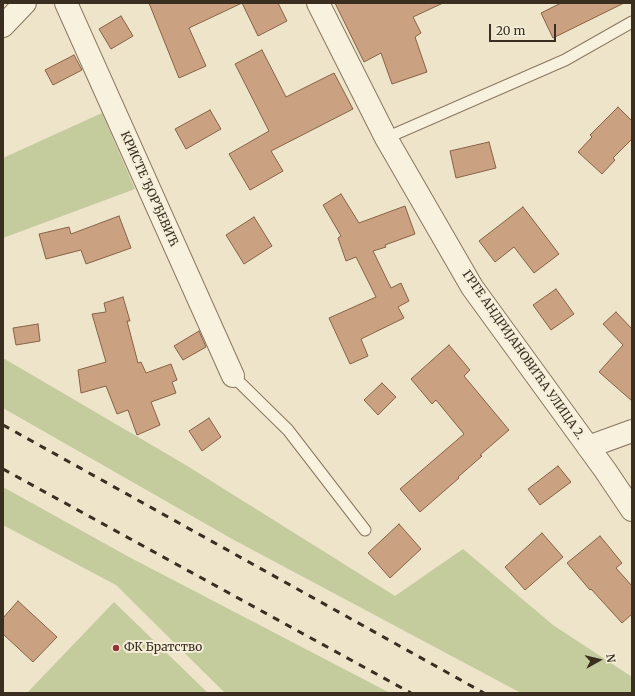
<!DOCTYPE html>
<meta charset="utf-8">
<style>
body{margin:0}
#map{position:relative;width:635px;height:696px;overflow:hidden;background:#ede4ca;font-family:Merriweather,serif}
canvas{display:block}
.frame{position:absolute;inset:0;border:4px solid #3a2e21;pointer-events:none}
.north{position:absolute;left:579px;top:640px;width:40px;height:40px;-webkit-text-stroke:3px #f5eed9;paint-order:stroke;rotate:82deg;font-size:11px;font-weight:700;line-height:16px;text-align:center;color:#3a2e21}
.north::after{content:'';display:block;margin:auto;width:14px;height:18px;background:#3a2e21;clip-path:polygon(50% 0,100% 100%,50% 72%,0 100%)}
.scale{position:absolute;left:489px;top:24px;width:67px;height:18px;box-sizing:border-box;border:2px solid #3a2e21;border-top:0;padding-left:5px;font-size:12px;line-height:14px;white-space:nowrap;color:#3a2e21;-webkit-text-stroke:3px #f5eed9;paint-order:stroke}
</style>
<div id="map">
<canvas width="635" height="696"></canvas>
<div class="frame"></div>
<div class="north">N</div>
<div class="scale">20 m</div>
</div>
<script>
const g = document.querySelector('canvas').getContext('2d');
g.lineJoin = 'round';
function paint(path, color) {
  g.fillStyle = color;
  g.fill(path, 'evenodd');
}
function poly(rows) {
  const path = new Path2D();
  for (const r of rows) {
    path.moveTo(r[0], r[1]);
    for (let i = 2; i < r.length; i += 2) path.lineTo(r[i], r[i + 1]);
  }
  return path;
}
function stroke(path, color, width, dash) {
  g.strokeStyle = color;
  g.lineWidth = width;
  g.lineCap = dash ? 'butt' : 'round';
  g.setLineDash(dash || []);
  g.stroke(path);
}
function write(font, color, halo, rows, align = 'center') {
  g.font = font + ' Merriweather,serif';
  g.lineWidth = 4;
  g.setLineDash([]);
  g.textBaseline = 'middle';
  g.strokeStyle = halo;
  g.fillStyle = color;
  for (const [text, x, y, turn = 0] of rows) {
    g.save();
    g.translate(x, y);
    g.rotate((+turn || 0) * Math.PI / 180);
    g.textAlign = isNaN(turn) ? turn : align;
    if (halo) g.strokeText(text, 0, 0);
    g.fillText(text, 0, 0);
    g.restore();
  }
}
paint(poly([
 [102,113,135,189,3,238,3,158],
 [3,358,184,464,395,596,463,549,553,625,632,677,632,693,521,693,234,540,3,408],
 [3,487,129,557,390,693,225,693,116,585,3,525],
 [114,602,208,693,27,693]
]), '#c4cb9d');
const building = poly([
 [149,3,278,3,287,21,258,36,242,3,189,28,206,66,179,78,149,3],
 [335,3,443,3,413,17,421,33,415,37,427,72,392,84,381,53,364,62,335,3],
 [561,3,624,3,553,38,541,13,561,3],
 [121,16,133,36,111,49,99,29,121,16],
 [262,50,286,97,334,73,353,109,271,151,283,171,250,190,229,154,269,131,235,64,262,50],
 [74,55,82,70,53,85,45,70,74,55],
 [618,107,632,121,632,139,613,158,615,160,602,174,578,152,592,137,590,135,618,107],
 [210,110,221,129,186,149,175,129,210,110],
 [489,142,496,168,456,178,450,151,489,142],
 [341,194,359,223,405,206,415,234,385,245,386,247,373,251,391,288,401,283,409,301,398,307,404,318,361,339,368,356,350,364,329,318,376,297,356,257,346,261,338,238,341,236,323,205,341,194],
 [523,207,559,254,534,273,514,247,495,262,479,241,523,207],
 [119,216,131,248,86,264,81,250,46,259,39,234,69,227,71,234,119,216],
 [254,217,272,246,244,264,226,235,254,217],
 [556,289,574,314,551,330,533,305,556,289],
 [123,297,130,321,127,321,138,363,141,362,146,373,171,364,177,380,172,382,176,393,151,402,160,425,137,435,128,410,117,414,106,386,81,393,78,370,106,362,92,314,106,312,104,303,123,297],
 [616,312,632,329,632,401,599,372,623,345,603,324,616,312],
 [38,324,40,341,16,345,13,328,38,324],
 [199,331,206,347,183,360,174,346,199,331],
 [449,345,470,370,464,376,509,430,480,455,482,456,458,477,459,478,420,512,400,489,464,434,436,400,432,404,411,379,449,345],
 [382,383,396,397,378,415,364,400,382,383],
 [209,418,221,437,202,451,189,431,209,418],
 [558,466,571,482,540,505,528,489,558,466],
 [399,524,421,549,390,578,368,553,399,524],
 [542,533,563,557,525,590,505,567,542,533],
 [600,536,622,563,616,568,632,586,632,614,622,623,591,589,590,590,567,563,600,536],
 [18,601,57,637,33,662,3,634,3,618,18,601]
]);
paint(building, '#caa281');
stroke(building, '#876245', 1);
const lane = poly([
 [386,138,565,60,632,22],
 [233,376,288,430,365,530]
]);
const street = poly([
 [66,3,233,376],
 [318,3,386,138,472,287,605,470,632,510],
 [3,26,25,3],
 [588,447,632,431]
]);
stroke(lane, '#89775f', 13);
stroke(street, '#89775f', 24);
stroke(lane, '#f8f1dd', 11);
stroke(street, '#f8f1dd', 22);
stroke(poly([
 [3,425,484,693],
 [3,469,411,693]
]), '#3a2e21', 3, [7, 7]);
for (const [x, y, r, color] of [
 [116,648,4,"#963431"]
]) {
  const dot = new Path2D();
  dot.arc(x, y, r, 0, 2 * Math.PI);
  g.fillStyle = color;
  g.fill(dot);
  stroke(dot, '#f5eed9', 1.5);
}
write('12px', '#3a2e21', '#f5eed9', [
 ["КРИСТЕ ЂОРЂЕВИЋ",149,189,66],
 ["ГРГЕ АНДРИЈАНОВИЋА УЛИЦА 2.",523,355,55]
]);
write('12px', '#3a2e21', '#f5eed9', [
 ["ФК Братство",124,648]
], 'left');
</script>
